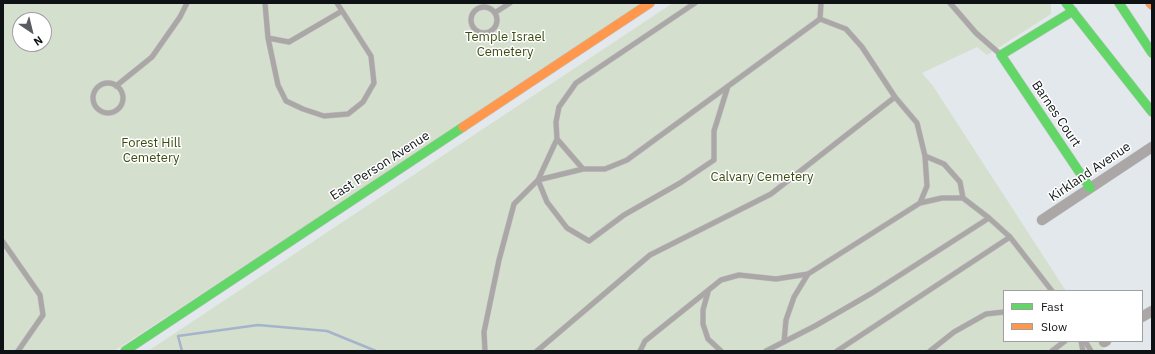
<!DOCTYPE html>
<style>
body{margin:0}
#map{position:relative;width:1155px;height:354px;overflow:hidden;background:#e3e8ec;font-family:"IBM Plex Sans",sans-serif}
canvas{display:block}
.frame{position:absolute;inset:0;border:4px solid #0f1215;pointer-events:none}
.legend{position:absolute;left:1003px;top:290px;width:140px;height:52px;box-sizing:border-box;background:#fff;border:1px solid #9fa0a1;margin:0;padding:5px 7px;list-style:none;font-size:12px;color:#0f1215}
.legend li{display:flex;align-items:center;gap:8px;height:20px}
.legend b{width:20px;border:1px solid #9fa0a1}
.north{position:absolute;left:12px;top:12px;width:40px;height:40px;box-sizing:border-box;background:#fff;border:1px solid #9fa0a1;border-radius:50%;rotate:145deg;font-size:11px;font-weight:700;line-height:16px;text-align:center;color:#0f1215}
.north::after{content:'';display:block;margin:auto;width:14px;height:18px;background:#595d60;clip-path:polygon(50% 0,100% 100%,50% 72%,0 100%)}
</style>
<div id="map">
<canvas width="1155" height="354"></canvas>
<div class="frame"></div>
<ul class="legend">
<li><b style="height:5px;background:#63d668"></b>Fast</li>
<li><b style="height:5px;background:#ff974d"></b>Slow</li>
</ul>
<div class="north">N</div>
</div>
<script>
const g = document.querySelector('canvas').getContext('2d');
g.lineJoin = 'round';
function paint(path, color) {
  g.fillStyle = color;
  g.fill(path, 'evenodd');
}
function poly(rows) {
  const path = new Path2D();
  for (const r of rows) {
    if (r.length === 3) {
      path.moveTo(r[0] + r[2], r[1]);
      path.arc(r[0], r[1], r[2], 0, 2 * Math.PI);
      continue;
    }
    path.moveTo(r[0], r[1]);
    for (let i = 2; i < r.length; i += 2) path.lineTo(r[i], r[i + 1]);
  }
  return path;
}
function stroke(path, color, width, dash) {
  g.strokeStyle = color;
  g.lineWidth = width;
  g.lineCap = dash ? 'butt' : 'round';
  g.setLineDash(dash || []);
  g.stroke(path);
}
function write(font, color, halo, rows, align = 'center') {
  g.font = font + ' "IBM Plex Sans",sans-serif';
  g.lineWidth = 3;
  g.setLineDash([]);
  g.textBaseline = 'middle';
  g.strokeStyle = halo;
  g.fillStyle = color;
  for (const [text, x, y, turn = 0] of rows) {
    g.save();
    g.translate(x, y);
    g.rotate((+turn || 0) * Math.PI / 180);
    g.textAlign = isNaN(turn) ? turn : align;
    if (halo) g.strokeText(text, 0, 0);
    g.fillText(text, 0, 0);
    g.restore();
  }
}
paint(poly([
 [3,3,647,3,114,351,3,351],
 [20,20,44,20,44,44,20,44],
 [673,3,1051,3,1051,14,987,55,977,47,922,73,933,86,1066,291,1004,291,1004,341,1098,341,1105,351,148,351]
]), '#d5dfcd');
stroke(poly([
 [182,351,178,336,258,325,327,331,376,351]
]), '#a3b4cc', 2.5);
const lane = poly([
 [265,3,268,38,278,85,286,101,303,109,324,116,348,114,363,102,374,83,371,56,337,3],
 [695,3,576,83,559,107,556,122,557,139,583,169,605,169,627,160,820,19,821,3],
 [950,3,976,33,1000,54],
 [484,20,13],
 [496,12,510,3],
 [820,19,846,29,862,47,895,97],
 [268,38,289,42,342,11],
 [108,98,15],
 [116,86,152,57,180,17,187,3],
 [925,156,944,164,960,182,963,198],
 [583,169,538,180,547,202,567,228,589,241,624,215,680,183,714,160,714,131,728,86],
 [989,218,1010,237,1052,291],
 [3,242,40,295,43,315,18,351],
 [708,292,703,310,703,324,708,339,721,351],
 [1081,341,1083,351],
 [1085,341,1091,351],
 [784,342,786,320,794,297,808,274],
 [485,351,484,332,499,260,514,204,538,180,557,139],
 [537,351,650,255,771,194,895,97,917,123,925,156,927,186,920,203],
 [640,351,645,341,721,280,739,275,776,279,808,274,920,203,942,198,963,198,989,218,872,293,815,326,766,351],
 [837,351,1010,237],
 [930,351,954,332,986,314,1004,312],
 [1052,351,1065,341]
]);
const street = poly([
 [1042,220,1152,147],
 [1142,317,1152,311],
 [1104,342,1106,341]
]);
const fast = poly([
 [1066,3,1152,112],
 [1119,3,1152,53],
 [1073,11,1001,55,1090,188],
 [125,351,463,127]
]);
const slow = poly([
 [1150,3,1152,5],
 [463,127,650,3]
]);
stroke(lane, '#c2c6c9', 6);
stroke(street, '#c2c6c9', 11);
stroke(fast, '#c2c6c9', 10);
stroke(slow, '#c2c6c9', 10);
stroke(lane, '#aaa7a6', 5);
stroke(street, '#aaa7a6', 10);
stroke(fast, '#63d668', 9);
stroke(slow, '#ff974d', 9);
write('13px', '#3b4c11', '#fff', [
 ["Temple Israel",505,37],
 ["Cemetery",505,52],
 ["Forest Hill",151,143],
 ["Cemetery",151,158],
 ["Calvary Cemetery",762,177]
]);
write('13px', '#0f1215', '#fff', [
 ["Barnes Court",1056,114,56],
 ["East Person Avenue",380,166,-33],
 ["Kirkland Avenue",1090,172,-34]
]);
</script>
